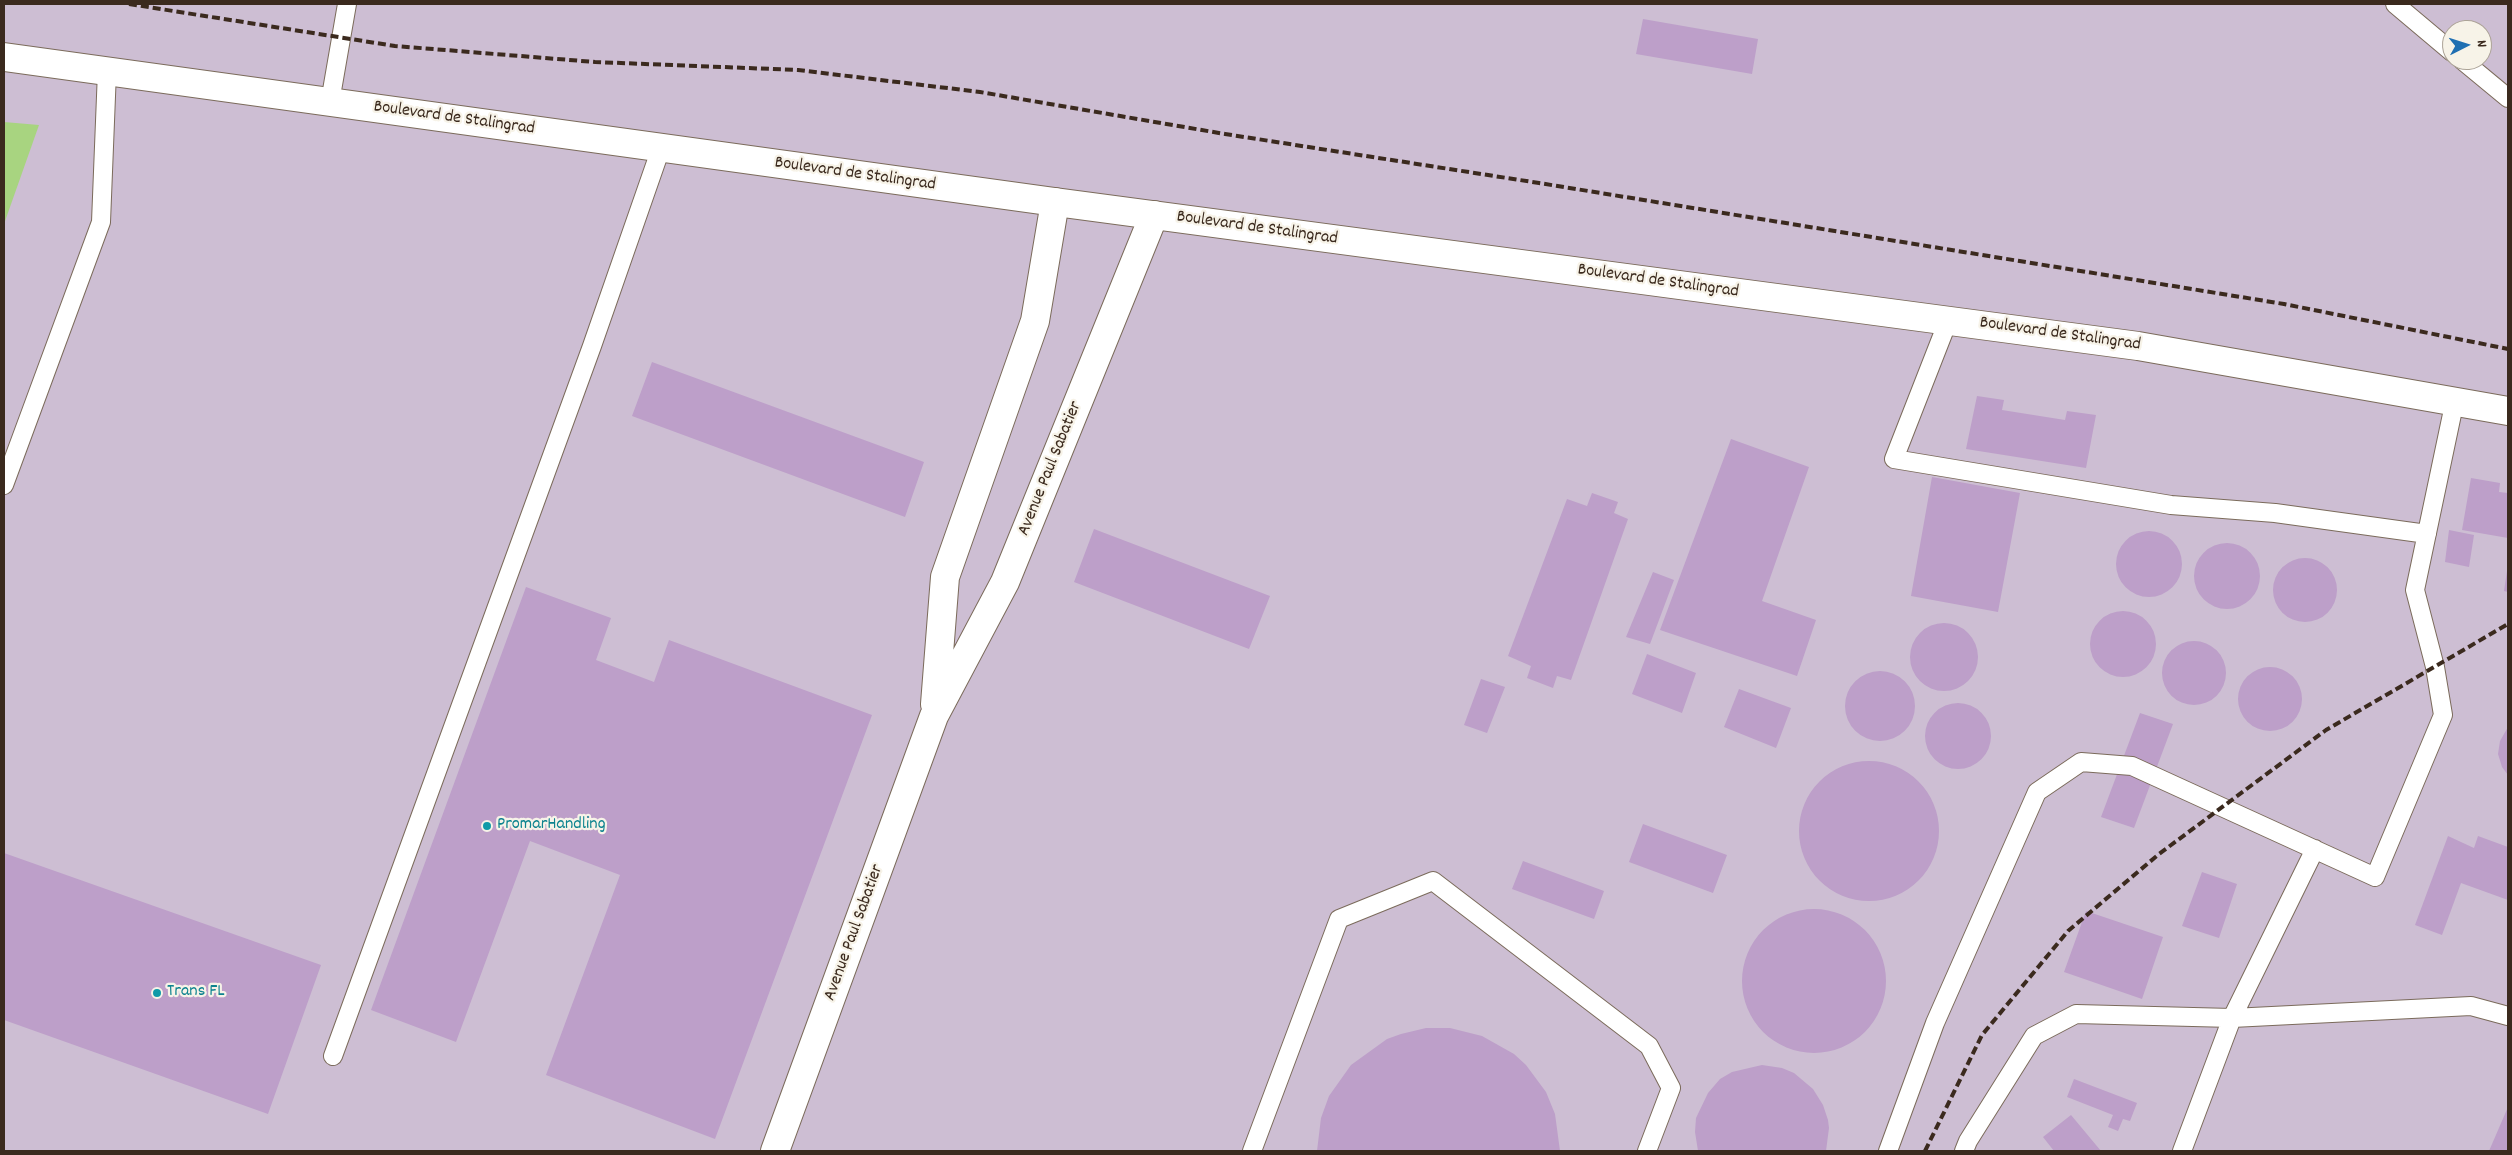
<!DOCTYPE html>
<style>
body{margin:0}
#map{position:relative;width:2512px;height:1155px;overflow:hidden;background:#f3e4cb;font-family:Dekko,sans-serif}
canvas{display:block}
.frame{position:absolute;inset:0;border:5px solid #3b2a1e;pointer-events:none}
.north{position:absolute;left:2442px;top:20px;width:50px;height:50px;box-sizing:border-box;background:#f7f3e8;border:1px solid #aca397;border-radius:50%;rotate:85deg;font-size:14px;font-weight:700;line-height:20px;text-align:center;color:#3b2a1e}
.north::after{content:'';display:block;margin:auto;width:18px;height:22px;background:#1f6fb2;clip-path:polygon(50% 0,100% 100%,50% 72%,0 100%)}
</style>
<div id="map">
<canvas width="2512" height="1155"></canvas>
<div class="frame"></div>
<div class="north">N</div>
</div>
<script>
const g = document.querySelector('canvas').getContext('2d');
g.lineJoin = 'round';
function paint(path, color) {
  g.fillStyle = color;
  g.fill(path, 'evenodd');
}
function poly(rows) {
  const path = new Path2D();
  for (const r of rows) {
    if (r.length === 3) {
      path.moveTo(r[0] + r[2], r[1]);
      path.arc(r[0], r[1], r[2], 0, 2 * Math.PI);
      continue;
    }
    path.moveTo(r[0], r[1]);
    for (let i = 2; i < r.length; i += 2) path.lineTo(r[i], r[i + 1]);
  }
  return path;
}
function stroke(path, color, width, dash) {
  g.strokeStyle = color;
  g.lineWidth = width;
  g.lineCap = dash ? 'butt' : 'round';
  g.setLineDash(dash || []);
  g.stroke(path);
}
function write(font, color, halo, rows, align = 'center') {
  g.font = font + ' Dekko,sans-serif';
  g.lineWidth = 4.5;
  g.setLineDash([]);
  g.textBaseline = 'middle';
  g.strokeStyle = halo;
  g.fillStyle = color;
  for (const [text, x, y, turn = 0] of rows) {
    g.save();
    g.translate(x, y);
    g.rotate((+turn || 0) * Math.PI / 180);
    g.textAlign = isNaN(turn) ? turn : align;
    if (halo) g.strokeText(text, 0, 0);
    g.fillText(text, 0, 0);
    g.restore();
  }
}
paint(poly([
 [4,4,2508,4,2508,1151,4,1151],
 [2452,30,2482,30,2482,60,2452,60]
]), '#cdbed3');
paint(poly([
 [4,122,39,125,4,224]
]), '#a8d480');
paint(poly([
 [1643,19,1758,39,1752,74,1636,54],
 [652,362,924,462,905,517,632,416],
 [1977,396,2004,400,2002,410,2065,420,2067,411,2096,415,2086,468,1966,449],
 [1731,439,1809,467,1762,601,1816,620,1797,676,1660,630],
 [1932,477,2020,493,1998,612,1911,596],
 [2471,478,2500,483,2499,492,2508,493,2508,538,2462,530],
 [1592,493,1618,502,1614,513,1628,519,1571,680,1557,676,1553,688,1527,678,1531,666,1508,656,1567,499,1587,506],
 [1094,529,1270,596,1249,649,1074,582],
 [2449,530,2474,535,2469,567,2445,562],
 [2149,564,33],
 [2227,576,33],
 [2305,590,32],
 [2507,571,2508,571,2508,592,2504,591],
 [1653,572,1674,580,1650,644,1626,637],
 [526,587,611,618,596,660,654,682,669,640,872,715,715,1139,546,1075,620,875,530,841,456,1042,371,1010],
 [2123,644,33],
 [1944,657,34],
 [2194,673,32],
 [1647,654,1696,673,1682,713,1632,694],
 [2270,699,32],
 [1880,706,35],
 [1481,679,1505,687,1487,733,1464,725],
 [1739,689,1791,708,1776,748,1724,727],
 [1958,736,33],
 [2140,713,2173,724,2134,828,2101,817],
 [2508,727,2508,775,2502,767,2498,754,2500,741],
 [1869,831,70],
 [1643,824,1727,855,1713,893,1629,862],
 [2448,836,2474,848,2478,836,2508,847,2508,900,2461,883,2442,935,2415,925],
 [4,853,321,965,268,1114,4,1020],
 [1523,861,1604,891,1594,919,1512,889],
 [2202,872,2237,884,2219,938,2182,926],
 [1814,981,72],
 [2086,911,2163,937,2142,999,2064,972],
 [1426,1028,1450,1028,1482,1036,1514,1054,1526,1065,1546,1092,1555,1114,1560,1151,1317,1151,1321,1118,1329,1096,1351,1065,1387,1039,1401,1034],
 [1762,1065,1782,1068,1794,1073,1813,1089,1823,1105,1828,1120,1829,1128,1826,1151,1698,1151,1695,1132,1696,1118,1708,1093,1720,1079,1732,1072],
 [2074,1079,2137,1103,2130,1121,2123,1119,2118,1131,2108,1127,2113,1115,2067,1097],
 [2508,1107,2508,1151,2489,1151],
 [2071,1115,2101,1151,2054,1151,2043,1137]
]), '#bd9fc9');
const service = poly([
 [2395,4,2452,52],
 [2462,60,2508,98],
 [330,102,347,4],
 [1948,321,1894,459,2171,505,2275,513,2427,534],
 [4,485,101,222,107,71],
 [333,1056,592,346,661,148],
 [1252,1151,1339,919,1433,881,1649,1046,1671,1088,1647,1151],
 [1888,1151,1935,1023,2037,792,2081,762,2132,766,2375,877,2443,715,2435,667,2415,590,2455,400],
 [1964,1151,1968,1141,2034,1036,2076,1014,2232,1018,2315,849],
 [2182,1151,2232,1018,2471,1006,2508,1016]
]);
const minor = poly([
 [935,704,945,577,1035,321,1055,202],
 [775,1151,934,716,1005,582,1154,215]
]);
const tertiary = poly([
 [4,57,1055,202,2138,346,2508,411]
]);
stroke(service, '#7b6b5b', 20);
stroke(minor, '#7b6b5b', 30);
stroke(tertiary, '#7b6b5b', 30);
stroke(service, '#fff', 18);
stroke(minor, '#fff', 28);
stroke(tertiary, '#fff', 28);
stroke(poly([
 [129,4,395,46,595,62,798,70,980,92,1225,134,1539,183,2284,304,2508,349],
 [1925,1151,1982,1035,2068,931,2159,854,2326,730,2508,624]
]), '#3b2a1e', 4, [8, 4]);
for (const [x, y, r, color] of [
 [487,826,5,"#0f9aa8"],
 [157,993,5,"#0f9aa8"]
]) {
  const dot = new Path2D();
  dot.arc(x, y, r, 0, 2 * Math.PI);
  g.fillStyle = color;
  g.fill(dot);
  stroke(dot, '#f7f3e8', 2);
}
write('18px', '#3b2a1e', '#f7f3e8', [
 ["Boulevard de Stalingrad",454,119,8],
 ["Boulevard de Stalingrad",855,175,8],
 ["Boulevard de Stalingrad",1257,229,8],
 ["Boulevard de Stalingrad",1658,282,8],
 ["Boulevard de Stalingrad",2060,335,8],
 ["Avenue Paul Sabatier",1051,469,-68],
 ["Avenue Paul Sabatier",855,933,-70]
]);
write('18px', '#0d838f', '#f7f3e8', [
 ["PromarHandling",497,826],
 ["Trans FL",167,993]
], 'left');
</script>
